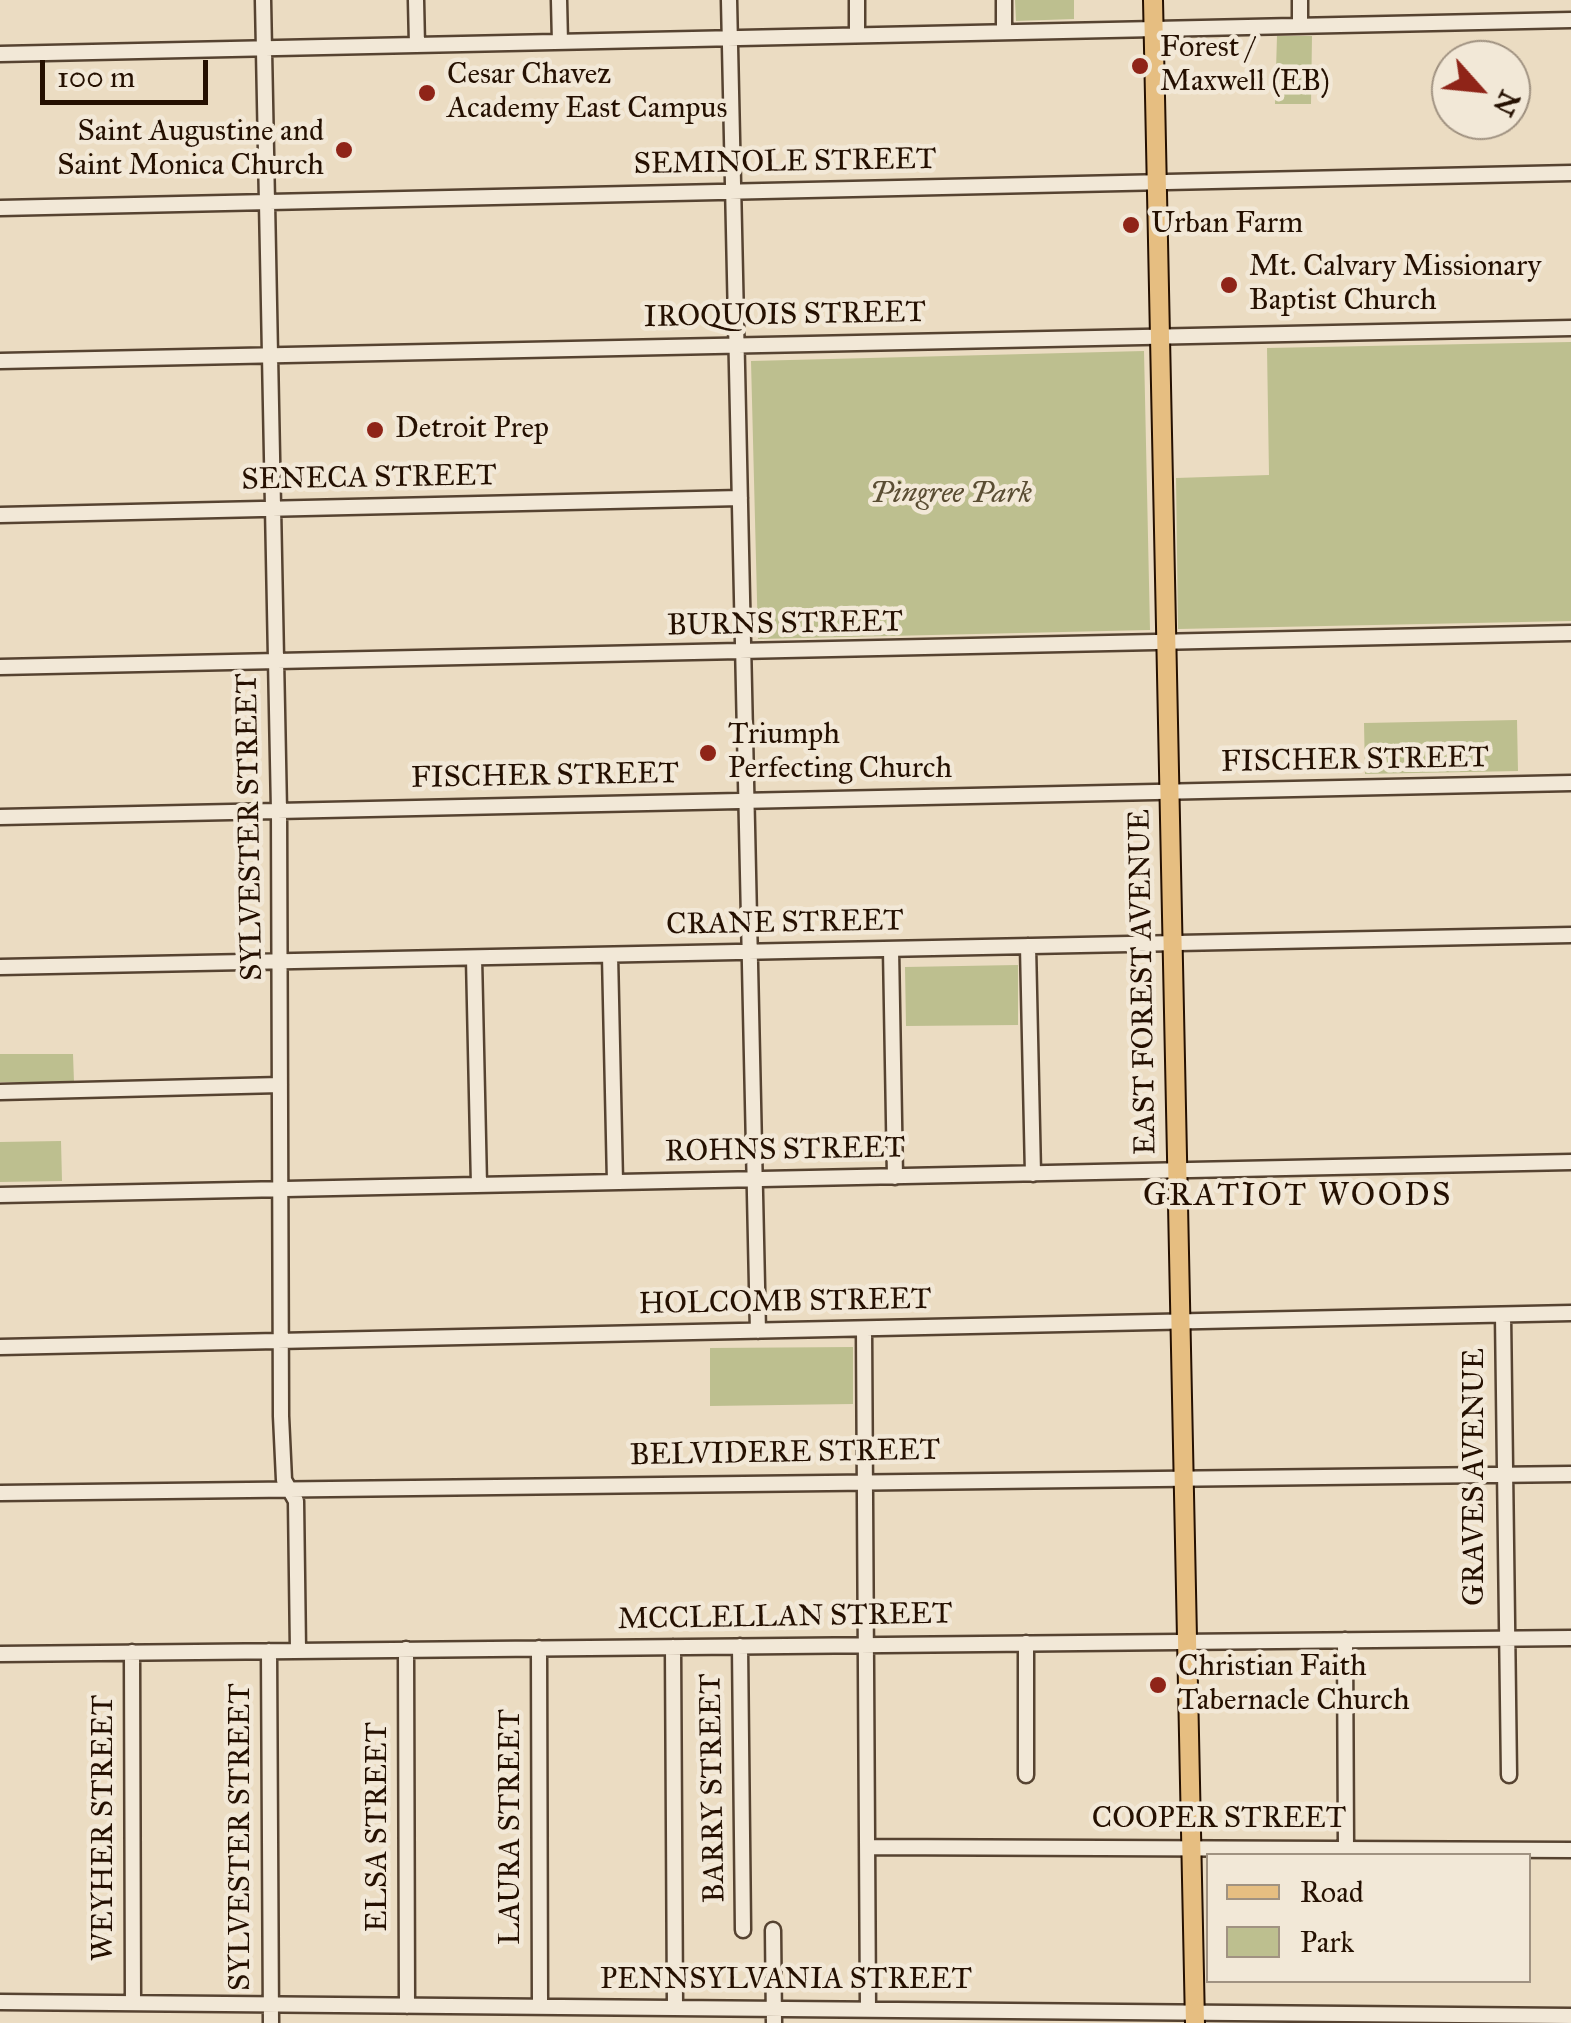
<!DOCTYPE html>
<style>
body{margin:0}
#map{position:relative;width:1571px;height:2023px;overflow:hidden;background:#ebdcc2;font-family:"IM FELL Great Primer",serif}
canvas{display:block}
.legend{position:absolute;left:1206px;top:1853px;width:325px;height:130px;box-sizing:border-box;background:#f2e8d7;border:2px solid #a09281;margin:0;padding:12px 18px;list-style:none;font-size:30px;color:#251001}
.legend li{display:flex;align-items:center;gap:20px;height:50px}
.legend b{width:50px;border:2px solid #a09281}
.north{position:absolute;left:1431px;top:40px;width:100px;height:100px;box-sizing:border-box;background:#f2e8d7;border:2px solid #a09281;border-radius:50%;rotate:117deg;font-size:28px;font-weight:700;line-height:40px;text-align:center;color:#251001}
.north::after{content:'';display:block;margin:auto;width:35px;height:45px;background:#8f2418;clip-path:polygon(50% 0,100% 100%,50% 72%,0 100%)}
.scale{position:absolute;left:40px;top:60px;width:168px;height:45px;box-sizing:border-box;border:5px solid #251001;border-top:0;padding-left:12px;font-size:30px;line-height:35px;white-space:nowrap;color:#251001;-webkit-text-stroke:8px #f2e8d7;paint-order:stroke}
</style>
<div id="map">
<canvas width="1571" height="2023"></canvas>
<ul class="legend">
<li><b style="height:12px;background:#e6be81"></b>Road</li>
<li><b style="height:28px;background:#bdbf8f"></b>Park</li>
</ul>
<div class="north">N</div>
<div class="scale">100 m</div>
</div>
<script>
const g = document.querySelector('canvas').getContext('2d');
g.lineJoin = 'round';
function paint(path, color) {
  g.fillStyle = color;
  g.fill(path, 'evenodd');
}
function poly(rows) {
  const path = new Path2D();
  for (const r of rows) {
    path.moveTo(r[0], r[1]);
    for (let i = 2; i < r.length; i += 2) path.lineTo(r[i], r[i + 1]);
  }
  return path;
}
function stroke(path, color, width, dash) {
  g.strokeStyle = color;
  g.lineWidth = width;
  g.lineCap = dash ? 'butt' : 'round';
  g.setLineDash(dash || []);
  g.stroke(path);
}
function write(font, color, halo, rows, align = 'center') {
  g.font = font + ' "IM FELL Great Primer",serif';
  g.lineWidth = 9;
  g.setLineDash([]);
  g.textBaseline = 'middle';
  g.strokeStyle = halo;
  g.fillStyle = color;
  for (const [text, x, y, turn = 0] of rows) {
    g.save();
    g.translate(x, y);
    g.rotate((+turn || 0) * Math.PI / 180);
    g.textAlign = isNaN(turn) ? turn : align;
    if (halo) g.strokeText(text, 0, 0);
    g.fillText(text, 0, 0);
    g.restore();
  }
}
paint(poly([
 [1015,0,1074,0,1074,19,1016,21],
 [1277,36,1312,36,1311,104,1275,104],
 [1571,342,1571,621,1178,629,1176,478,1269,475,1267,348],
 [1144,351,1150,630,758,639,751,361],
 [1517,720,1518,771,1365,774,1364,723],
 [1018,965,1018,1025,906,1026,905,967],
 [0,1054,73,1054,74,1082,0,1082],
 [61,1141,62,1181,0,1182,0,1142],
 [853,1347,853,1404,710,1406,710,1348]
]), '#bdbf8f');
const minor = poly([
 [263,0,279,810,281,1416,284,1480,296,1501,298,1650],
 [416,0,417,45],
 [559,0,560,42],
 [729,0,758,1331],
 [857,0,857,35],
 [1004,0,1004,32],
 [1300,0,1300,26],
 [0,54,1571,20],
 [0,208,1571,173],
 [0,361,1571,328],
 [0,515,740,498],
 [0,667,1571,633],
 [0,817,1571,783],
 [1028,946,1033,1174],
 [891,949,895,1177],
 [610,955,615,1182],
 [474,958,479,1185],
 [0,967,1571,935],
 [0,1092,280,1085],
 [0,1195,1571,1162],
 [1503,1315,1509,1775],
 [864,1329,868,2009],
 [0,1347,1571,1313],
 [0,1493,1571,1474],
 [1345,1640,1346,1849],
 [1026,1643,1026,1775],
 [740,1646,743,1930],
 [673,1647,675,2007],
 [539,1648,540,2006],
 [406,1649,407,2006],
 [269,1651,271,2023],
 [132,1652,133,2003],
 [0,1654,1571,1638],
 [867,1847,1571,1850],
 [773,1930,774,2023],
 [0,2002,1571,2016]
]);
const major = poly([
 [1153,0,1195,2023]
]);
stroke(minor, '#564331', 19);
stroke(major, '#251001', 22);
stroke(minor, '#f2e8d7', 14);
stroke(major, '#e6be81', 18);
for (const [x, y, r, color] of [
 [1140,66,10,"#8f2418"],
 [427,93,10,"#8f2418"],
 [344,150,10,"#8f2418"],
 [1131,225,10,"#8f2418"],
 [1229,285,10,"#8f2418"],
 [375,430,10,"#8f2418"],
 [708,753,10,"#8f2418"],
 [1158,1685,10,"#8f2418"]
]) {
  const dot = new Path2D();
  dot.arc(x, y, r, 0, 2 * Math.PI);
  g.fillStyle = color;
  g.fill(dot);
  stroke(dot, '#f2e8d7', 4);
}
write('30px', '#251001', '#f2e8d7', [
 ["Forest /",1160,49],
 ["Maxwell (EB)",1160,83],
 ["Cesar Chavez",447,76],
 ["Academy East Campus",447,110],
 ["Saint Augustine and",324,133,"right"],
 ["Saint Monica Church",324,167,"right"],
 ["Urban Farm",1151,225],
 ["Mt. Calvary Missionary",1249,268],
 ["Baptist Church",1249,302],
 ["Detroit Prep",395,430],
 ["Triumph",728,736],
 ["Perfecting Church",728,770],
 ["Christian Faith",1178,1668],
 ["Tabernacle Church",1178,1702]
], 'left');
write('30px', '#251001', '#f2e8d7', [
 ["SEMINOLE STREET",785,163,-1],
 ["IROQUOIS STREET",785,316,-1],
 ["SENECA STREET",369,479,-1],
 ["BURNS STREET",785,625,-1],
 ["FISCHER STREET",1355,761,-1],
 ["FISCHER STREET",545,777,-1],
 ["SYLVESTER STREET",251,827,-91],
 ["CRANE STREET",785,924,-1],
 ["EAST FOREST AVENUE",1144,982,-91],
 ["ROHNS STREET",785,1151,-1],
 ["HOLCOMB STREET",785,1303,-1],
 ["BELVIDERE STREET",785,1454,-1],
 ["GRAVES AVENUE",1476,1477,-90],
 ["MCCLELLAN STREET",785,1618,-1],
 ["BARRY STREET",714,1788,-91],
 ["COOPER STREET",1219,1820],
 ["ELSA STREET",379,1827,-90],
 ["LAURA STREET",512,1827,-90],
 ["WEYHER STREET",105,1828,-90],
 ["SYLVESTER STREET",242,1837,-90],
 ["PENNSYLVANIA STREET",786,1981]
]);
write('italic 30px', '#5a4d33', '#f2e8d7', [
 ["Pingree Park",951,495]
]);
g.letterSpacing = '2.5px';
write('32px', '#251001', '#f2e8d7', [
 ["GRATIOT WOODS",1298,1197]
]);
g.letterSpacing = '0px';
</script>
